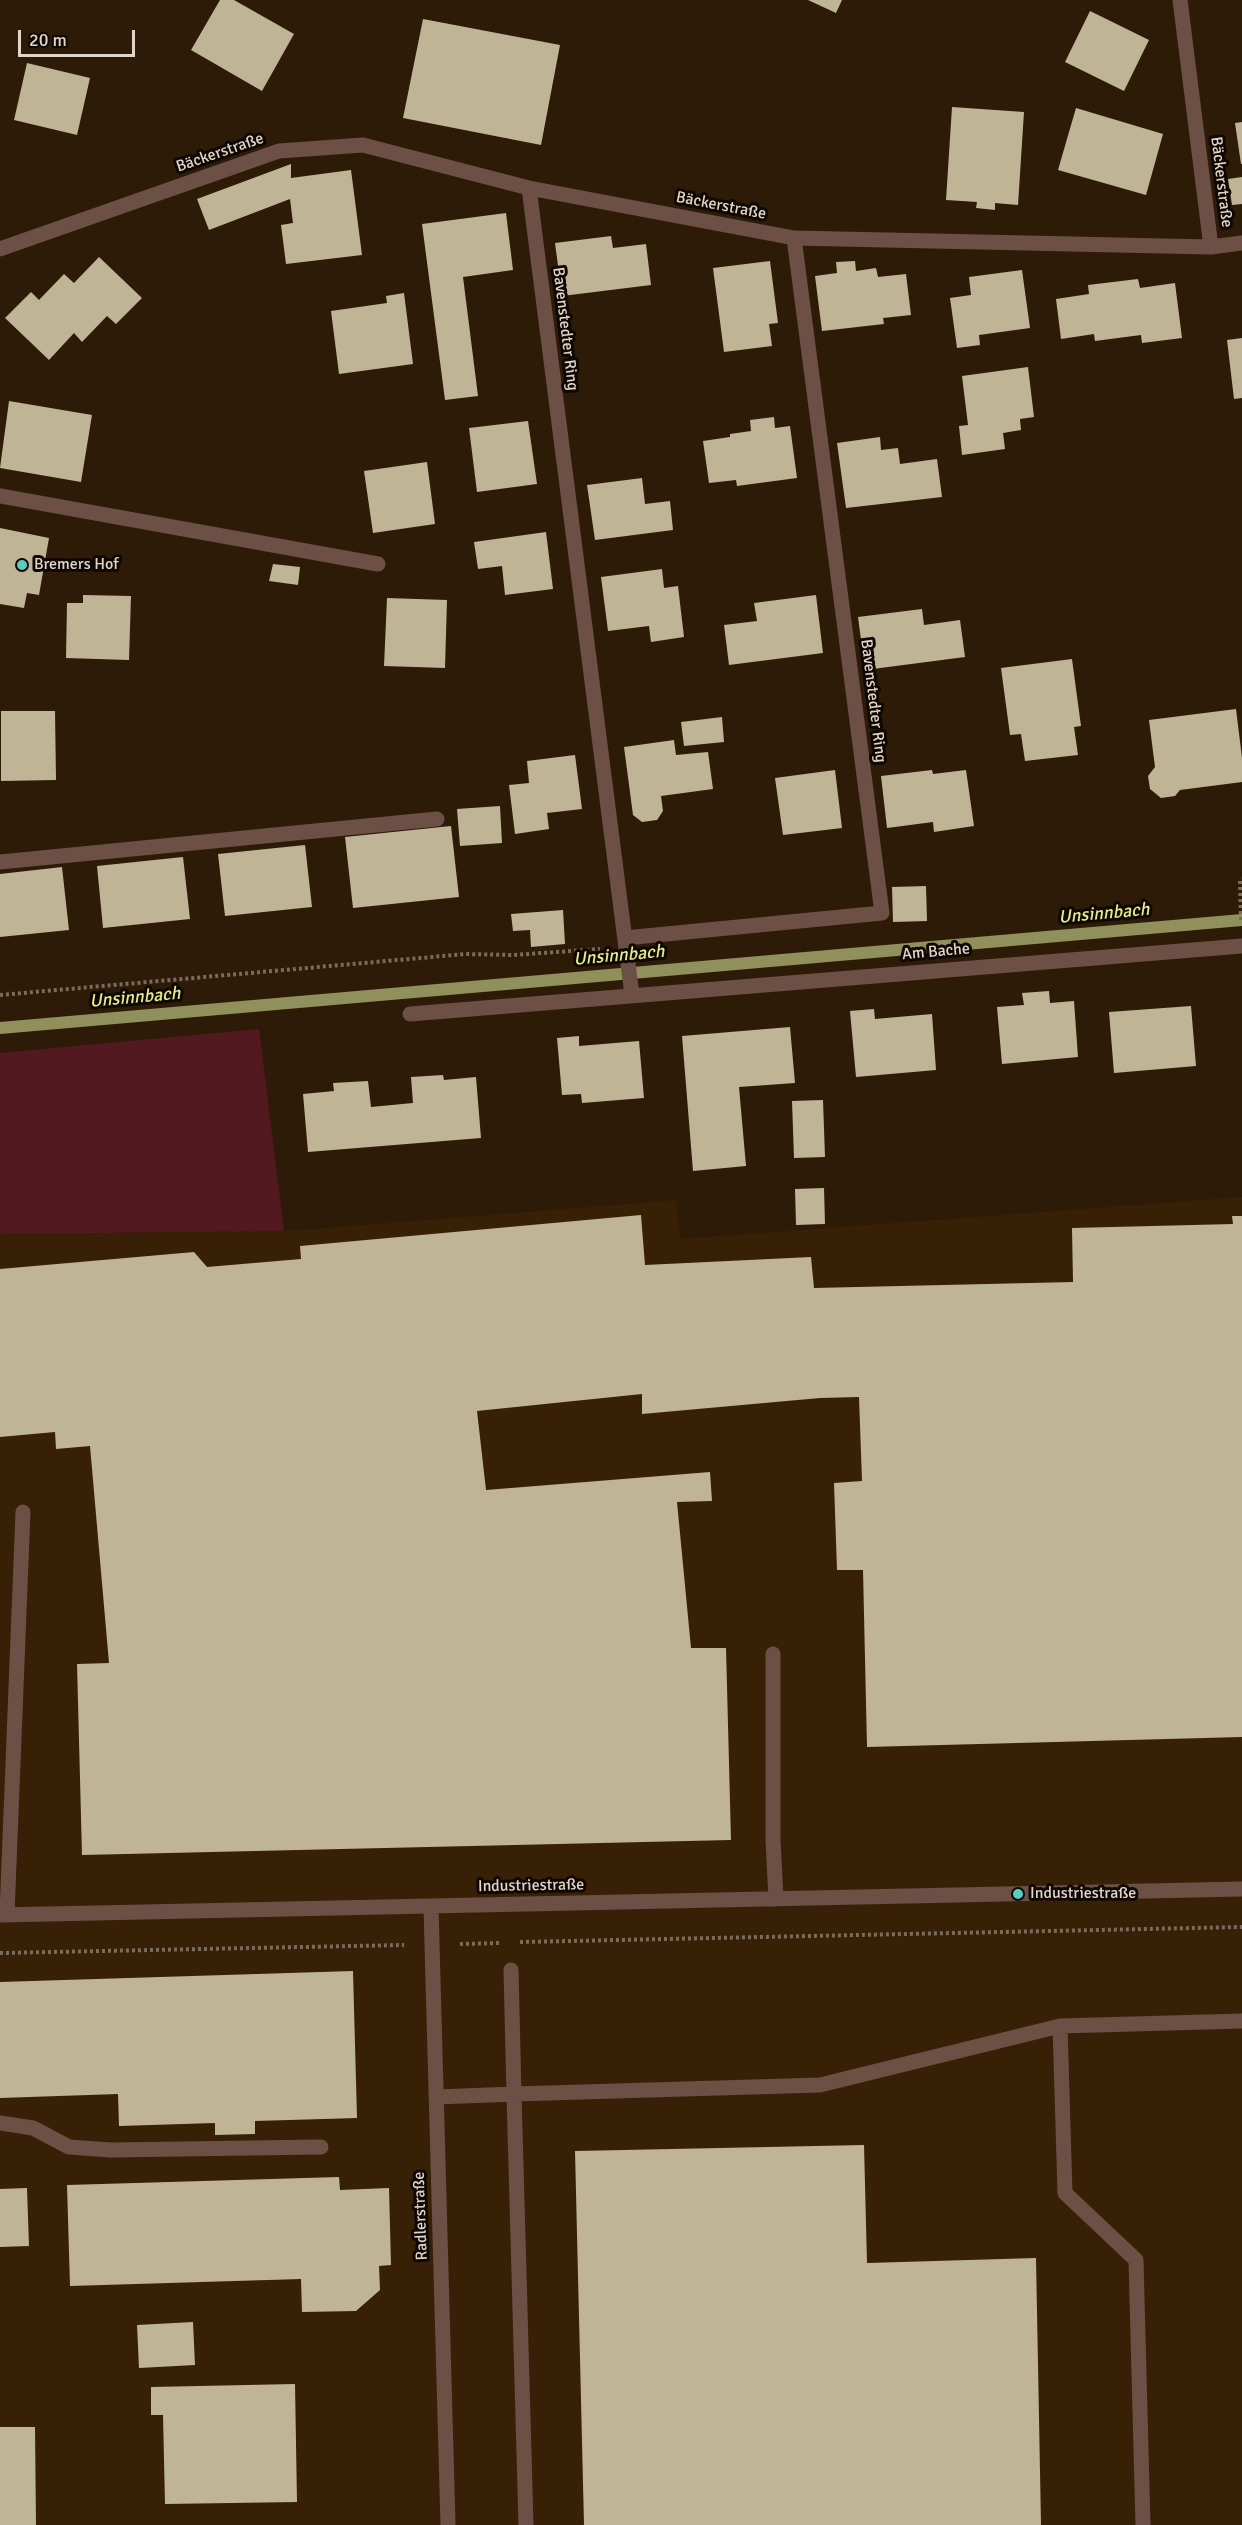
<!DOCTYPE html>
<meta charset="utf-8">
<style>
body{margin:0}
#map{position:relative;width:1242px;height:2525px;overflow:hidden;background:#2d1b08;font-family:Signika,sans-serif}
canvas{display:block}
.scale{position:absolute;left:18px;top:30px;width:117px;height:27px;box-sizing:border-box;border:3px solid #e1d4c9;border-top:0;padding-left:8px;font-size:18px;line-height:21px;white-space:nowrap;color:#e1d4c9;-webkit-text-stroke:4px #0f0702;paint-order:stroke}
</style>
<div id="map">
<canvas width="1242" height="2525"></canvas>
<div class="scale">20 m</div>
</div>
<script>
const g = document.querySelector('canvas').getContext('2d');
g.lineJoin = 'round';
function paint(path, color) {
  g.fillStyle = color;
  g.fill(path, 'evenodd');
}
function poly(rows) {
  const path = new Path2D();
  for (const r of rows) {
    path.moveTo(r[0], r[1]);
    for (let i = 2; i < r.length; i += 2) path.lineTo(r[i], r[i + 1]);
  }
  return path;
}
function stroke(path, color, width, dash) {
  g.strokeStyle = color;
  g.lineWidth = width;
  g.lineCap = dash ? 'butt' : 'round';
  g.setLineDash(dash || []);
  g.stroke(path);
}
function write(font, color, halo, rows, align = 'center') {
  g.font = font + ' Signika,sans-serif';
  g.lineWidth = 6;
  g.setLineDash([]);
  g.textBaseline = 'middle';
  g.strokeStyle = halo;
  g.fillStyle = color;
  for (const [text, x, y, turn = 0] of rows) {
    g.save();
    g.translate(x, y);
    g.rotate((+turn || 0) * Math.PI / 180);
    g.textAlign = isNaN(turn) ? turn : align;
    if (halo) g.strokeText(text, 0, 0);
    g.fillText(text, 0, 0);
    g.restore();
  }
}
paint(poly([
 [1242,1197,1242,2525,0,2525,0,1234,300,1230,676,1200,680,1239]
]), '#372006');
paint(poly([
 [259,1029,284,1231,0,1234,0,1053]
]), '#531920');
stroke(poly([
 [0,1028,1242,920]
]), '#90905c', 12);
paint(poly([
 [220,0,234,0,294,34,262,91,191,50],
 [808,0,842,0,836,13],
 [1090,11,1149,40,1124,91,1065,62],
 [423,19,560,45,541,145,403,118],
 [27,63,90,78,77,135,14,120],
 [952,107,1024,112,1018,205,995,203,995,210,976,208,977,202,946,200],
 [1076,108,1163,134,1146,195,1058,170],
 [1242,122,1242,164,1241,164,1235,123],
 [291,164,291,178,351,170,362,255,286,264,281,225,293,223,290,199,209,230,197,199],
 [1242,177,1242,204,1232,205,1228,179],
 [506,213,513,270,463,277,478,396,445,400,422,224],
 [611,236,613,248,646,244,651,285,562,296,555,243],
 [99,257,142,298,116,324,107,316,82,342,74,333,49,360,5,318,31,292,39,300,64,274,74,283],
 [770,261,778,323,769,324,772,346,724,352,713,268],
 [855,261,856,271,876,268,878,277,906,274,911,315,883,318,884,324,822,331,815,276,837,273,836,262],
 [1022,270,1030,328,979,335,980,345,957,348,950,298,971,295,969,277],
 [1138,279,1140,288,1175,283,1182,338,1142,343,1141,335,1095,341,1094,334,1061,339,1056,299,1089,294,1088,285],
 [404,293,413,364,339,374,331,311,387,303,386,296],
 [1242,338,1242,398,1234,399,1227,340],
 [1028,367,1034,417,1020,419,1021,430,1003,433,1005,449,962,455,959,426,968,425,962,376],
 [9,401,92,415,81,482,0,468],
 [774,417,775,428,790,426,797,478,737,486,736,480,709,483,703,441,730,437,730,434,751,431,750,420],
 [528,421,537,484,477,492,469,428],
 [880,437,881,450,898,448,900,464,937,459,942,497,846,508,837,443],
 [427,462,435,524,373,533,364,471],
 [642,478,645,504,670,501,673,530,595,540,587,485],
 [0,528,49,538,39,595,27,593,24,608,0,604],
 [546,532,553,589,505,595,502,566,478,569,474,542],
 [273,564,300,567,298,585,269,581],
 [662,569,664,588,678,586,684,637,651,642,649,626,608,631,601,577],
 [83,595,131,596,129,660,66,658,67,603,83,603],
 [816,595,823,653,729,665,724,625,757,621,754,603],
 [387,598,447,600,445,668,384,666],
 [922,609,924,625,960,620,965,657,865,670,858,617],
 [1072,659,1081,726,1074,727,1078,755,1025,761,1021,734,1010,735,1001,668],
 [1236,709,1242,758,1242,782,1180,790,1175,796,1161,798,1150,789,1148,776,1155,767,1149,720],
 [1,711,55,711,56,780,1,781],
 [722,717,724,742,684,746,681,722],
 [674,740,676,755,708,752,713,789,661,796,663,811,657,820,642,822,633,815,624,747],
 [575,755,582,809,547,813,549,829,515,834,509,785,529,783,527,761],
 [835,770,842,828,783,835,775,778],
 [932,770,933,774,966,770,974,826,934,832,933,822,887,828,881,776],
 [500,806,502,843,460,846,457,809],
 [451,826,459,897,353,908,345,837],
 [305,845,312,907,225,916,218,854],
 [183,857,190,919,103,928,97,866],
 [62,867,69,930,0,937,0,874],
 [926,886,927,921,893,922,892,887],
 [563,910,565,944,531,947,530,930,513,931,511,914],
 [1049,991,1050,1003,1074,1001,1078,1057,1002,1064,997,1007,1024,1005,1022,993],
 [1191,1006,1196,1066,1114,1073,1109,1012],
 [874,1009,875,1019,932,1014,936,1070,856,1077,850,1011],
 [790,1027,795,1083,739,1087,746,1166,693,1171,682,1036],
 [579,1036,579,1046,639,1041,644,1098,582,1103,581,1094,562,1095,557,1038],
 [443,1075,444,1080,476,1077,481,1138,308,1152,303,1094,334,1091,333,1083,368,1081,371,1107,413,1103,411,1077],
 [823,1100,825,1157,794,1158,792,1101],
 [824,1188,825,1224,796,1225,795,1189],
 [641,1215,645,1265,811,1257,814,1288,1073,1282,1072,1228,1233,1224,1232,1216,1242,1216,1242,1737,867,1747,863,1570,837,1570,834,1483,862,1481,859,1397,820,1398,642,1414,642,1394,477,1411,486,1490,710,1472,712,1501,677,1502,691,1648,726,1648,731,1840,82,1855,77,1664,109,1663,90,1446,56,1449,55,1432,0,1437,0,1269,194,1252,207,1267,301,1259,300,1246],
 [353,1971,357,2118,255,2121,255,2134,215,2135,215,2123,119,2126,118,2094,0,2098,0,1982],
 [864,2145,867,2263,1036,2258,1041,2525,584,2525,575,2151],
 [339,2177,340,2190,389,2188,391,2265,379,2266,380,2290,356,2311,302,2312,301,2279,70,2286,67,2185],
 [27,2188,29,2246,0,2247,0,2189],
 [193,2322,195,2365,139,2368,137,2325],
 [295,2384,297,2502,165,2504,163,2415,151,2415,151,2387],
 [0,2427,35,2427,36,2525,0,2525]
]), '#c0b497');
stroke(poly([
 [1241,920,1240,880,1242,879],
 [0,995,466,954,514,955,600,949],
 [520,1942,1242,1927],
 [460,1944,500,1943],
 [0,1953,404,1945]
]), '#7b6b5b', 4, [3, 3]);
stroke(poly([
 [1180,0,1211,247],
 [529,188,632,995],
 [0,249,279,151,363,145,529,188,794,238,1211,247,1242,243],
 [0,496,378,564],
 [0,862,437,819],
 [625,938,882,913,794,238],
 [410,1014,1242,946],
 [773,1654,773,1840,776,1899],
 [431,1907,448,2525],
 [7,1914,23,1512],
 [0,1915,1242,1889],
 [511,1970,514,2094,820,2085,1060,2026,1242,2021],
 [1060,2026,1065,2193,1136,2260,1143,2525],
 [436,2097,514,2094,526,2525],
 [0,2123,33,2128,69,2147,111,2150,321,2147]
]), '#6c5046', 15);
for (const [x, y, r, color] of [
 [22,565,6,"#58cec0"],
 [1018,1894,6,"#58cec0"]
]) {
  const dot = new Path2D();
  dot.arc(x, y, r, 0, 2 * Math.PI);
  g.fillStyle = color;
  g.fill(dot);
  stroke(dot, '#0f0702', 2);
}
write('16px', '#e1d4c9', '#0f0702', [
 ["Bäckerstraße",220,153,-19],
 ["Bäckerstraße",1221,182,83],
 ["Bäckerstraße",721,206,11],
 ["Bavenstedter Ring",565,329,83],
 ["Bavenstedter Ring",873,701,83],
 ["Am Bache",936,952,-5],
 ["Industriestraße",531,1886,-1],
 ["Radlerstraße",421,2216,-92]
]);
write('16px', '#e1d4c9', '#0f0702', [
 ["Bremers Hof",34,565],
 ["Industriestraße",1030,1894]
], 'left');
write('italic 18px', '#e4ec8b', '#0f0702', [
 ["Unsinnbach",1104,914,-5],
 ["Unsinnbach",619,956,-5],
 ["Unsinnbach",135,998,-5]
]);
</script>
